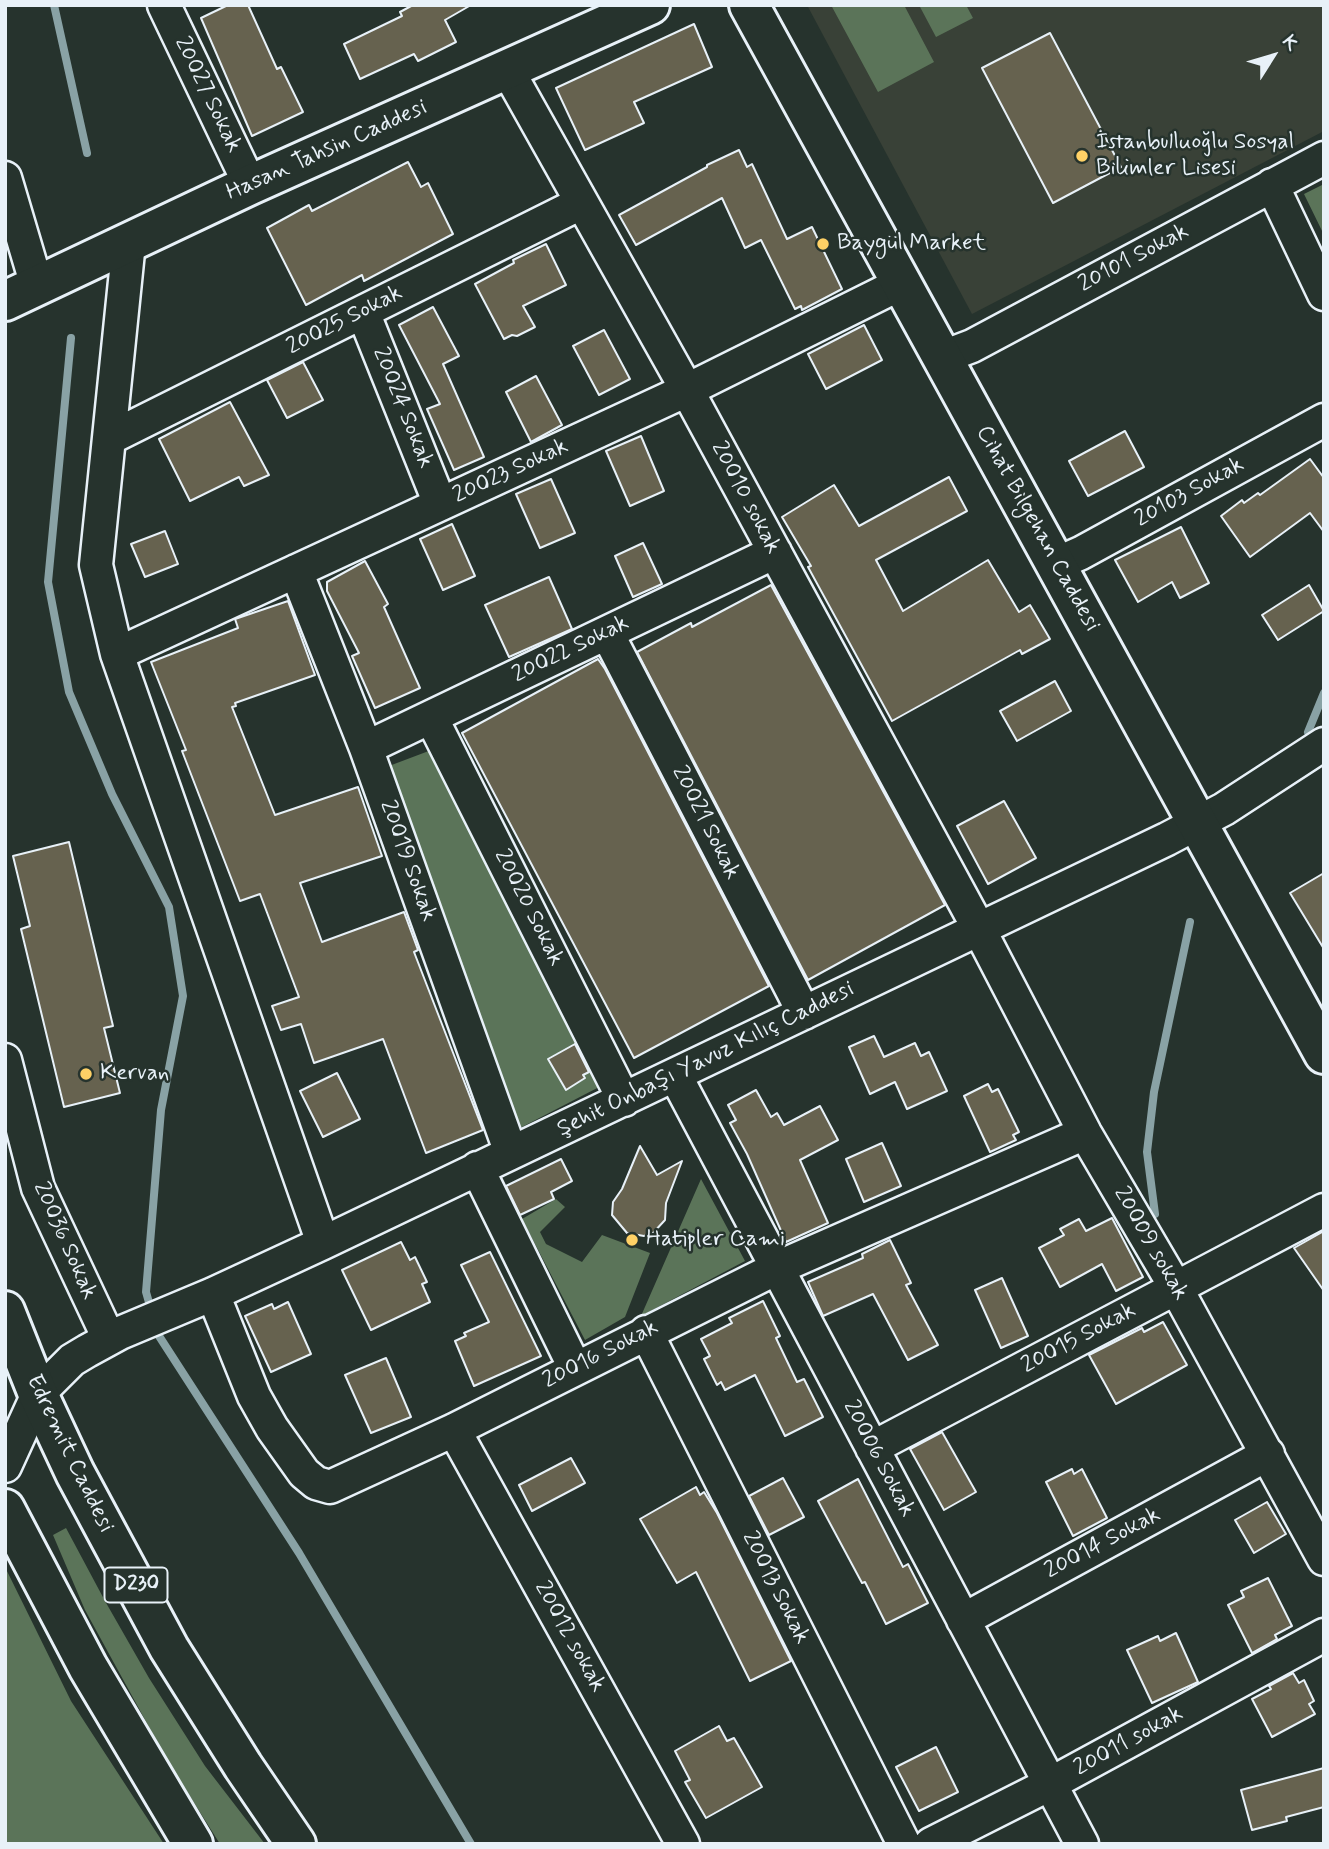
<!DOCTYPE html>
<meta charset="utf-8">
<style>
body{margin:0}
#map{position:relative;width:1329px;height:1849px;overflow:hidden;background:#26332d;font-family:Mynerve,sans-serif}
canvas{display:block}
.frame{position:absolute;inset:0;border:7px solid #e8f1f8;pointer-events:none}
.north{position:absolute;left:1238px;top:21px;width:70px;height:70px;-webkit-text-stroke:5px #26332d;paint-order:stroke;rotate:53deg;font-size:19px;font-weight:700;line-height:28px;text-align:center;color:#e8f1f8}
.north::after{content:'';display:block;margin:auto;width:24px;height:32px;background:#e8f1f8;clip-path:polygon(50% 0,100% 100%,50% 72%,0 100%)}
</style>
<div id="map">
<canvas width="1329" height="1849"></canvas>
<div class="frame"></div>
<div class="north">K</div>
</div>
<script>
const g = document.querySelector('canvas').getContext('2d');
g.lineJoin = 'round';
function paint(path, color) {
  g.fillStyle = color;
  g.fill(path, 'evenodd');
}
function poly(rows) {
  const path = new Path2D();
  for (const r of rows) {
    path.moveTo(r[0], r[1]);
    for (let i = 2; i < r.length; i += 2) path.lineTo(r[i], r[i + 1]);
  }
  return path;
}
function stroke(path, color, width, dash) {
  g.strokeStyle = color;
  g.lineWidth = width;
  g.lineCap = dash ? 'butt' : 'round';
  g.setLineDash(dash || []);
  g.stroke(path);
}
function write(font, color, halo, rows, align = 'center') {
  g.font = font + ' Mynerve,sans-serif';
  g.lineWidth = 5;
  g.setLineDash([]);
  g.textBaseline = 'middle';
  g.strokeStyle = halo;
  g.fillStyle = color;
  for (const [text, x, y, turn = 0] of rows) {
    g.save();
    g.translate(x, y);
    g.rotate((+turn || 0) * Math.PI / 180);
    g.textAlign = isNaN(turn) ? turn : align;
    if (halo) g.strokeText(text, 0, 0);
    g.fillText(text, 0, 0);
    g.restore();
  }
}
paint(poly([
 [807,5,1324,5,1324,131,972,314]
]), '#394137');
paint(poly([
 [831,5,904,5,934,62,878,92],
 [919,5,966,5,973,18,936,37],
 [1324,184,1324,235,1304,194],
 [434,749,603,1085,520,1128,389,766],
 [701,1179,745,1261,641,1316],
 [556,1199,565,1207,540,1232,546,1244,582,1262,602,1235,650,1253,625,1317,585,1340,522,1219],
 [66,1528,105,1601,149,1678,205,1766,265,1844,220,1844,166,1758,85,1610,53,1535],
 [5,1567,71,1701,164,1844,5,1844]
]), '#5b7459');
stroke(poly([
 [54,5,87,153],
 [71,338,48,582,69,692,112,794,169,907,183,996,161,1110,146,1292,152,1313],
 [1308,732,1324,693],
 [1155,1214,1147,1152,1154,1092,1190,922],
 [156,1326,159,1336,299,1553,471,1844]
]), '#89a2a5', 8);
const building = poly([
 [228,5,248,5,277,69,281,67,303,112,252,136,201,18,228,5],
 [413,5,471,5,445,20,456,42,418,61,414,54,360,79,344,44,402,16,400,12,413,5],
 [694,24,712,67,634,102,644,123,585,150,556,88,694,24],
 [1050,33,1121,167,1053,203,982,68,1050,33],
 [739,150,747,167,752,164,787,239,812,227,842,289,802,310,801,306,795,309,761,240,745,248,722,198,636,245,619,215,707,167,707,165,739,150],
 [408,162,421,187,428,183,453,234,364,281,362,275,306,305,267,228,309,205,312,211,408,162],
 [546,244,566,285,523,306,535,327,517,336,512,335,504,339,475,284,514,263,513,260,546,244],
 [433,307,459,356,443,364,484,457,454,470,427,409,440,404,399,325,433,307],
 [864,325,882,360,826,389,808,354,864,325],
 [604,330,630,379,599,395,573,346,604,330],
 [303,362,323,400,287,418,267,380,303,362],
 [536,376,562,425,531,442,506,392,536,376],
 [230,402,269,475,244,486,239,477,190,501,159,439,230,402],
 [1125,431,1144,467,1088,496,1069,461,1125,431],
 [641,436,664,491,630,506,606,451,641,436],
 [1310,459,1324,478,1324,532,1310,513,1250,557,1221,516,1242,500,1244,503,1258,493,1260,495,1310,459],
 [949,477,967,511,876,560,903,611,988,560,1019,612,1030,605,1050,639,1022,654,1020,650,892,721,808,567,811,566,782,517,834,485,859,526,949,477],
 [551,479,575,533,540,548,516,494,551,479],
 [452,524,475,576,443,590,420,539,452,524],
 [1181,527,1209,583,1180,598,1172,582,1138,602,1115,560,1181,527],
 [165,531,178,564,145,577,131,544,165,531],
 [643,543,662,584,633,597,615,556,643,543],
 [365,561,388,604,384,607,420,688,375,708,352,656,359,653,327,591,327,582,365,561],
 [549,577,572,629,509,657,485,605,549,577],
 [771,585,945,905,808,980,637,652,691,623,692,627,771,585],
 [1309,585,1324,611,1278,640,1262,615,1309,585],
 [288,601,315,675,235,703,236,706,232,707,275,815,358,787,382,856,300,883,322,942,404,912,418,950,414,952,483,1130,426,1153,383,1039,314,1063,301,1024,281,1030,272,1006,299,997,260,894,240,901,182,751,186,750,151,662,238,628,235,619,288,601],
 [598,659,605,669,769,986,634,1058,462,733,598,659],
 [1055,681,1071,711,1017,741,1000,711,1055,681],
 [1004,801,1036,858,988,884,957,826,1004,801],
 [69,842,113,1026,104,1028,120,1093,64,1107,21,929,30,926,13,856,69,842],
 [1324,873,1324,949,1290,893,1324,873],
 [874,1036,884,1057,915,1043,921,1056,929,1052,947,1091,907,1109,895,1082,870,1094,849,1047,874,1036],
 [575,1044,589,1072,583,1075,585,1078,566,1090,548,1059,575,1044],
 [337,1073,360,1119,323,1137,300,1091,337,1073],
 [988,1084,992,1092,998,1089,1019,1132,1013,1135,1016,1140,990,1152,964,1096,988,1084],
 [756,1090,771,1117,777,1113,784,1125,820,1106,838,1140,800,1160,828,1223,786,1242,747,1154,730,1123,736,1120,728,1105,756,1090],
 [882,1143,901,1186,864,1202,846,1159,882,1143],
 [640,1146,657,1175,682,1161,666,1203,665,1220,653,1233,644,1236,627,1233,612,1215,613,1202,622,1189,640,1146],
 [561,1159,572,1181,551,1192,554,1199,520,1215,506,1186,561,1159],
 [1112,1218,1143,1277,1116,1291,1102,1264,1060,1287,1039,1248,1064,1235,1060,1229,1079,1219,1086,1231,1112,1218],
 [1324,1231,1324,1291,1294,1248,1324,1231],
 [890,1240,911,1283,906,1285,938,1345,908,1360,873,1294,823,1316,808,1282,863,1258,862,1254,890,1240],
 [401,1242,410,1260,415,1257,427,1282,422,1284,430,1302,371,1330,342,1270,401,1242],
 [490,1252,541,1356,474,1386,455,1341,466,1336,464,1333,489,1322,461,1265,490,1252],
 [1002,1278,1028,1336,1001,1348,975,1290,1002,1278],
 [763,1301,780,1336,776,1338,797,1382,804,1379,823,1417,785,1436,755,1375,725,1390,721,1382,717,1385,704,1359,710,1356,701,1339,732,1323,729,1318,763,1301],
 [288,1302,311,1354,271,1372,245,1316,272,1304,274,1309,288,1302],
 [1163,1322,1187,1365,1116,1404,1089,1355,1142,1328,1144,1332,1163,1322],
 [386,1358,411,1417,371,1433,345,1375,386,1358],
 [942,1432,976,1492,944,1510,910,1449,942,1432],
 [571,1458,585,1483,532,1511,519,1485,571,1458],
 [1072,1469,1074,1474,1082,1469,1107,1518,1073,1536,1046,1482,1072,1469],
 [783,1478,804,1517,769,1535,749,1496,783,1478],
 [858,1479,903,1567,908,1564,928,1603,886,1624,865,1582,862,1583,818,1501,858,1479],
 [696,1487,700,1495,704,1492,717,1513,791,1661,750,1681,696,1572,677,1583,640,1519,696,1487],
 [1267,1502,1286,1534,1254,1553,1235,1520,1267,1502],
 [1268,1578,1292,1626,1275,1635,1277,1639,1252,1653,1228,1605,1244,1597,1241,1591,1268,1578],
 [1176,1633,1198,1682,1152,1703,1127,1650,1158,1636,1160,1641,1176,1633],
 [1293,1673,1299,1683,1304,1680,1314,1701,1309,1704,1315,1714,1272,1737,1252,1699,1271,1689,1269,1686,1293,1673],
 [719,1726,727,1741,734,1738,762,1787,706,1818,685,1782,690,1780,675,1751,719,1726],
 [936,1747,958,1792,919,1811,896,1767,936,1747],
 [1324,1768,1324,1807,1286,1817,1287,1821,1252,1830,1241,1790,1324,1768]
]);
paint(building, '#66624f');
stroke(building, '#e8f1f8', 2);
const street = poly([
 [164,5,250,185],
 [507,69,687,390,979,929,1085,1133,1176,1288,1324,1559],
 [5,178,37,286],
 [1272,185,1324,294],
 [129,242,96,565,117,654,323,1243],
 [363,312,440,504],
 [943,357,972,346,1324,158],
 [110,438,581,203],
 [1056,564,1081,553,1324,420],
 [296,571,366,748,511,1153],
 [607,633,804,1013],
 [117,654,687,390,902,283],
 [431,717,624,1100],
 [366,748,775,552],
 [5,1060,38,1188,109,1339],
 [675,1075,1082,1844],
 [477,1168,575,1368],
 [213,1294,254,1396,272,1428,304,1473,316,1483,330,1487,454,1430,777,1268,1085,1133],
 [646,1332,904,1844],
 [454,1430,683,1844],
 [872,1448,1324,1210],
 [5,1466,38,1394,72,1360,87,1351,120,1333,213,1294,323,1243,1167,839,1224,809,1324,744],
 [963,1620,1268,1454],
 [931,1844,1050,1784,1324,1635]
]);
const secondary = poly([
 [749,5,1324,1054],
 [5,301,250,185,650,5]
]);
const highway = poly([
 [5,1311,38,1394,75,1473,169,1648,243,1766,296,1844],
 [5,1509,88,1667,193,1844]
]);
stroke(street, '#e8f1f8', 37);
stroke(secondary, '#e8f1f8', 44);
stroke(highway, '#e8f1f8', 44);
stroke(street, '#26332d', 32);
stroke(secondary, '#26332d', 38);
stroke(highway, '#26332d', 38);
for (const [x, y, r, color] of [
 [1082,156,7,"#ffd166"],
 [823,244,7,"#ffd166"],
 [86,1074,7,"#ffd166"],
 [632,1240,7,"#ffd166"]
]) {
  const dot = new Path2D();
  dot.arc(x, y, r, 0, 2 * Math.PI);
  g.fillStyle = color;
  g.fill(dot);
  stroke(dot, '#26332d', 2.5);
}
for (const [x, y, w] of [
 [136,1585,63]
]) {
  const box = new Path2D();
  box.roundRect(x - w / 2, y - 17.5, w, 35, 5);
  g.fillStyle = '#26332d';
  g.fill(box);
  stroke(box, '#e8f1f8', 2);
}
write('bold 21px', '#e8f1f8', null, [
 ["D230",136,1585]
]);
write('23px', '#e8f1f8', '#26332d', [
 ["20027 Sokak",207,95,64],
 ["Hasan Tahsin Caddesi",327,151,-24],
 ["20101 Sokak",1134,259,-28],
 ["20025 Sokak",345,321,-27],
 ["20024 Sokak",402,408,68],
 ["20023 Sokak",511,472,-25],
 ["20103 Sokak",1190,493,-29],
 ["20010 sokak",745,498,62],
 ["Cihat Bilgehan Caddesi",1037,529,61],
 ["20022 Sokak",571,650,-26],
 ["20021 Sokak",705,823,63],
 ["20019 Sokak",407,861,70],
 ["20020 Sokak",528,908,63],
 ["Şehit Onbaşı Yavuz Kılıç Caddesi",706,1060,-26],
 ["20036 Sokak",64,1241,66],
 ["20009 sokak",1150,1244,60],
 ["20015 Sokak",1079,1339,-28],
 ["20016 Sokak",601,1355,-27],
 ["Edremit Caddesi",69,1454,64],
 ["20006 Sokak",878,1459,62],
 ["20014 Sokak",1103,1544,-28],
 ["20013 Sokak",775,1588,63],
 ["20012 sokak",569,1637,61],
 ["20011 sokak",1129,1742,-29]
]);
write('23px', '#e8f1f8', '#26332d', [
 ["İstanbulluoğlu Sosyal",1096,143],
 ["Bilimler Lisesi",1096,169],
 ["Baygül Market",837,244],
 ["Kervan",100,1074],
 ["Hatipler Cami",646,1240]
], 'left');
</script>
